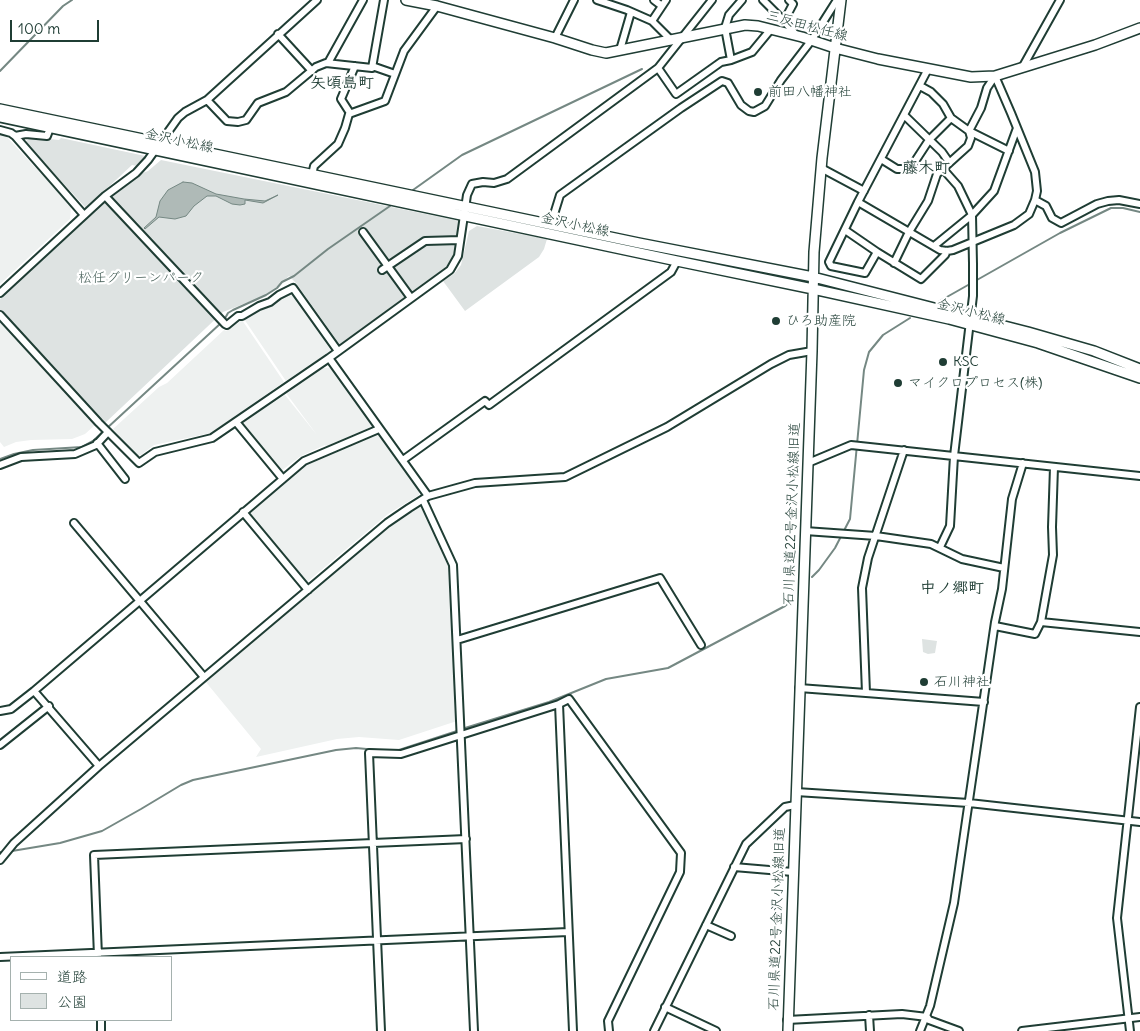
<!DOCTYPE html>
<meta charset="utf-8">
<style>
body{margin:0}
#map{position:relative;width:1140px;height:1031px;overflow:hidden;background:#fff;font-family:Delius,"Klee One",sans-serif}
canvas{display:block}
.legend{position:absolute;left:10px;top:956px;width:162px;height:65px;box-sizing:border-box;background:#fff;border:1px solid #a5b1ae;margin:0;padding:6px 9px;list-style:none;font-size:15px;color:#1f3d34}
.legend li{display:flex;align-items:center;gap:10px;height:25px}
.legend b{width:25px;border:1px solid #a5b1ae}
.scale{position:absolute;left:10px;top:20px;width:89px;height:22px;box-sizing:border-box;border:2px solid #1f3d34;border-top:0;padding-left:6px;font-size:15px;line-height:18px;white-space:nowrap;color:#1f3d34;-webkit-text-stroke:4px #fff;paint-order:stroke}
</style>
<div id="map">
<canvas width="1140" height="1031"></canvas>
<ul class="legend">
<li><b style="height:6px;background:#fff"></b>道路</li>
<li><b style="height:14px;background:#dee3e2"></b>公園</li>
</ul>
<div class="scale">100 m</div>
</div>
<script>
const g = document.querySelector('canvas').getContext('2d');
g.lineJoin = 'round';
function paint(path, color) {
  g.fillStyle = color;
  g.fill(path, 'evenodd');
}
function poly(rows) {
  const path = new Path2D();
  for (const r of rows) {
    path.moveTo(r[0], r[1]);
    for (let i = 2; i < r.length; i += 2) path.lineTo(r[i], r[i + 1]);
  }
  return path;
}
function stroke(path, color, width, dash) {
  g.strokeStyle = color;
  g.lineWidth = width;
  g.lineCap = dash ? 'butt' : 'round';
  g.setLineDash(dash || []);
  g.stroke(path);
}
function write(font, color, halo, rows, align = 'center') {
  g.font = font + ' Delius,"Klee One",sans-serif';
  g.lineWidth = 4.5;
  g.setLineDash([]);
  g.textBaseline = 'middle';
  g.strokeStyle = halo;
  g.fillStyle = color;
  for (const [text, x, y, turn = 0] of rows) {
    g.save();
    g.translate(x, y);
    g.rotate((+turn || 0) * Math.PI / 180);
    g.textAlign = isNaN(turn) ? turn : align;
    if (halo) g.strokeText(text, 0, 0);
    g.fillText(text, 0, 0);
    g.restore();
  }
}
paint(poly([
 [0,134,5,135,71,206,70,219,0,284],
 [289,292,294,294,331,351,286,381,244,319,267,307],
 [0,319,95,425,85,434,72,439,31,440,16,442,4,447,0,442],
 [242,320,284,382,211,433,154,445,141,455,136,456,113,429,159,387,167,383,224,330,226,331],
 [323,368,330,368,373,426,327,447,325,445,301,456,281,471,240,424,285,395,317,435,286,393],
 [378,433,419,490,419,495,388,514,307,582,247,515,248,512,307,463],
 [422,506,448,566,457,721,399,740,359,737,337,739,256,757,261,749,205,681,395,521]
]), '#eef1f0');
paint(poly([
 [31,137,59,140,61,138,150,157,137,166,132,165,86,208,25,142],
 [161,160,460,221,454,257,442,271,340,345,296,283,289,276,269,294,223,312,105,423,0,311,0,299,100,205,132,177,148,171],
 [477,226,547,239,544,249,539,257,465,311,443,281,454,274,461,265,469,231],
 [922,639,937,641,935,653,928,654,923,652]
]), '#dee3e2');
const water = poly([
 [183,182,192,183,216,194,244,199,265,201,278,195,263,203,245,200,245,204,240,205,232,204,216,196,207,196,194,206,186,216,175,219,159,217,145,229,144,228,156,217,160,201,168,190,183,182]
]);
paint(water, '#afbab7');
stroke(water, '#758883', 1);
stroke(poly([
 [0,71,63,6,72,0],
 [413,190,462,155,642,69],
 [938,302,1060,233,1111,208,1123,208,1140,212],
 [224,320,228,313,233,310,266,295,277,288,282,282,294,276,328,249,390,206],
 [0,459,14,454,33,450,82,447,93,441,221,323],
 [812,577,819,570,835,548,850,519,864,370,869,352,883,335,910,318],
 [465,728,549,702,606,679,668,668,785,606,794,598],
 [12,851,60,843,102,831,141,809,181,785,193,780,336,750,356,748,377,750,399,750,457,731],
 [0,852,1,852]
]), '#758883', 2);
const minor = poly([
 [597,0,627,10,652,21],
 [654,0,662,6],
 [666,0,652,21,670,39],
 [742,0,729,15,725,28,731,60,752,52,771,29],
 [763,0,784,21],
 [789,0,793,4,784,21,797,36],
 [278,34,312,71],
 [555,38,574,0],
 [620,50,631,12],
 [328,63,363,0],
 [372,66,395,74],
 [658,68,676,94,721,62,731,60],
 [1022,68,1060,0],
 [928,69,858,202,940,250,947,251,953,250,1014,225,1029,214,1035,200,1037,191,1035,172,1011,113,995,76],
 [920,86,931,92,943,104,951,118,969,131,1009,151],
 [207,100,227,121,238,122,246,120,258,103,286,92,316,67,326,63,372,68,384,0],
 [350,113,341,99,355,66],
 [904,115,942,152,949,162],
 [0,130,11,133,15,136,84,215],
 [15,136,26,134,47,136,50,128],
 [881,159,897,169,910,169,929,140,951,118],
 [821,168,864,191],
 [312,175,314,166,338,144,345,128,349,114,385,101,404,51,437,6],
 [105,196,225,324,227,325,238,316,242,316,259,306,270,302,279,295,293,288,338,351],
 [1035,200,1046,206,1052,218,1061,223,1097,204,1108,201,1119,200,1140,204],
 [551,224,560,195,681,108,722,81,728,83,741,105,749,111,754,112,765,106,781,80,811,41,837,0],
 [845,230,877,252,865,273,831,266,829,262,858,202],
 [363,232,411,298],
 [934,246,972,215,994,191,1017,128],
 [877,252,921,279,945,255,947,251],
 [894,263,909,232,928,201,937,174,968,146,971,138,969,131,981,108,987,88,995,76],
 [382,270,425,241,460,240],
 [0,293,105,196,136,173,148,160,178,118,185,112,207,100,317,0],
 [0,315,99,423,139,463,155,452,212,438,329,358],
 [236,422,283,479],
 [97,443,125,479],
 [403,460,485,401,489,405,671,272,677,261],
 [808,463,851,445,1140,476],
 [0,465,21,457,75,454,96,445,108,432],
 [428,496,329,358,450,270,458,256,467,195,472,184,483,182,494,183,507,179,658,68,712,0],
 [423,500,453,565,474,1031],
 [243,512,308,590],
 [74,523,204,677],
 [805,531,876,536,931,544,962,559,1004,568],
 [940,547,950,526,954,456,973,296,973,264,972,215,958,186,943,169],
 [1041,622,1140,632],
 [995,626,1035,634,1041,622,1053,555,1052,527,1054,467],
 [457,640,660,578,701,645],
 [799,688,866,693,862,588,868,558,904,450],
 [34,691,99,766],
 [866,693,984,702],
 [559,704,569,699,681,853,680,872,608,1021,609,1031],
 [0,711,11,709,34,691,304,461,379,429],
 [0,745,49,706],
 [796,792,969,803,1140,822],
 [0,860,14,843,99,766,387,523,409,508,428,496,475,483,565,477,667,427,771,364,789,355,812,351],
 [734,867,793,872],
 [706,925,731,936],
 [98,956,94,855,466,839],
 [0,957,568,932],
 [665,1007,716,1031],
 [869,1015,870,1031],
 [101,1020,101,1031],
 [787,1020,902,1014,927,1017,929,1020,959,1031],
 [381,1031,369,753,401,754,559,704,573,1031],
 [654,1031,746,844,785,807,795,805],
 [920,1031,930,1006,954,903,995,622,1002,589,1012,499,1023,463],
 [1022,1031,1140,1017],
 [1130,1031,1117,918,1140,707]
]);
const major = poly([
 [406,0,437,6,555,38,592,50,606,53,745,25,758,26,802,37,835,48,878,59,971,77,995,76,1095,45,1140,28],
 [0,109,639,243,813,277,1028,332,1094,351,1140,369],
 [0,117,677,261,813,289,949,319,1038,343,1140,378],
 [788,1031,812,351,814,252,822,158,841,0]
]);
stroke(minor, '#1f3d34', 10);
stroke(major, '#1f3d34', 12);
stroke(minor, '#fff', 6);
stroke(major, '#fff', 9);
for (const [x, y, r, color] of [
 [758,92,5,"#1f3d34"],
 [776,321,5,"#1f3d34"],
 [943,362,5,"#1f3d34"],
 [898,383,5,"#1f3d34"],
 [924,682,5,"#1f3d34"]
]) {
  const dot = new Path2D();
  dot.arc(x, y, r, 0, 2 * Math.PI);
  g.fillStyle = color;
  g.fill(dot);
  stroke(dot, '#fff', 2);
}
write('14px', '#1f3d34', '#fff', [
 ["三反田松任線",807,26,15],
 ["金沢小松線",179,141,12],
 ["金沢小松線",575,225,12],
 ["金沢小松線",971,312,14],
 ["石川県道22号金沢小松線旧道",792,514,-88],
 ["石川県道22号金沢小松線旧道",777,919,-88]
]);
write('14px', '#1f3d34', '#fff', [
 ["前田八幡神社",768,92],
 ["ひろ助産院",786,321],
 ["KSC",953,362],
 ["マイクロプロセス(株)",908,383],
 ["石川神社",934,682]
], 'left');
write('14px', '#455e57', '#fff', [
 ["松任グリーンパーク",141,278]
]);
write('bold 16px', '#1f3d34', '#fff', [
 ["矢頃島町",342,83],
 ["藤木町",926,168],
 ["中ノ郷町",952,588]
]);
</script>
